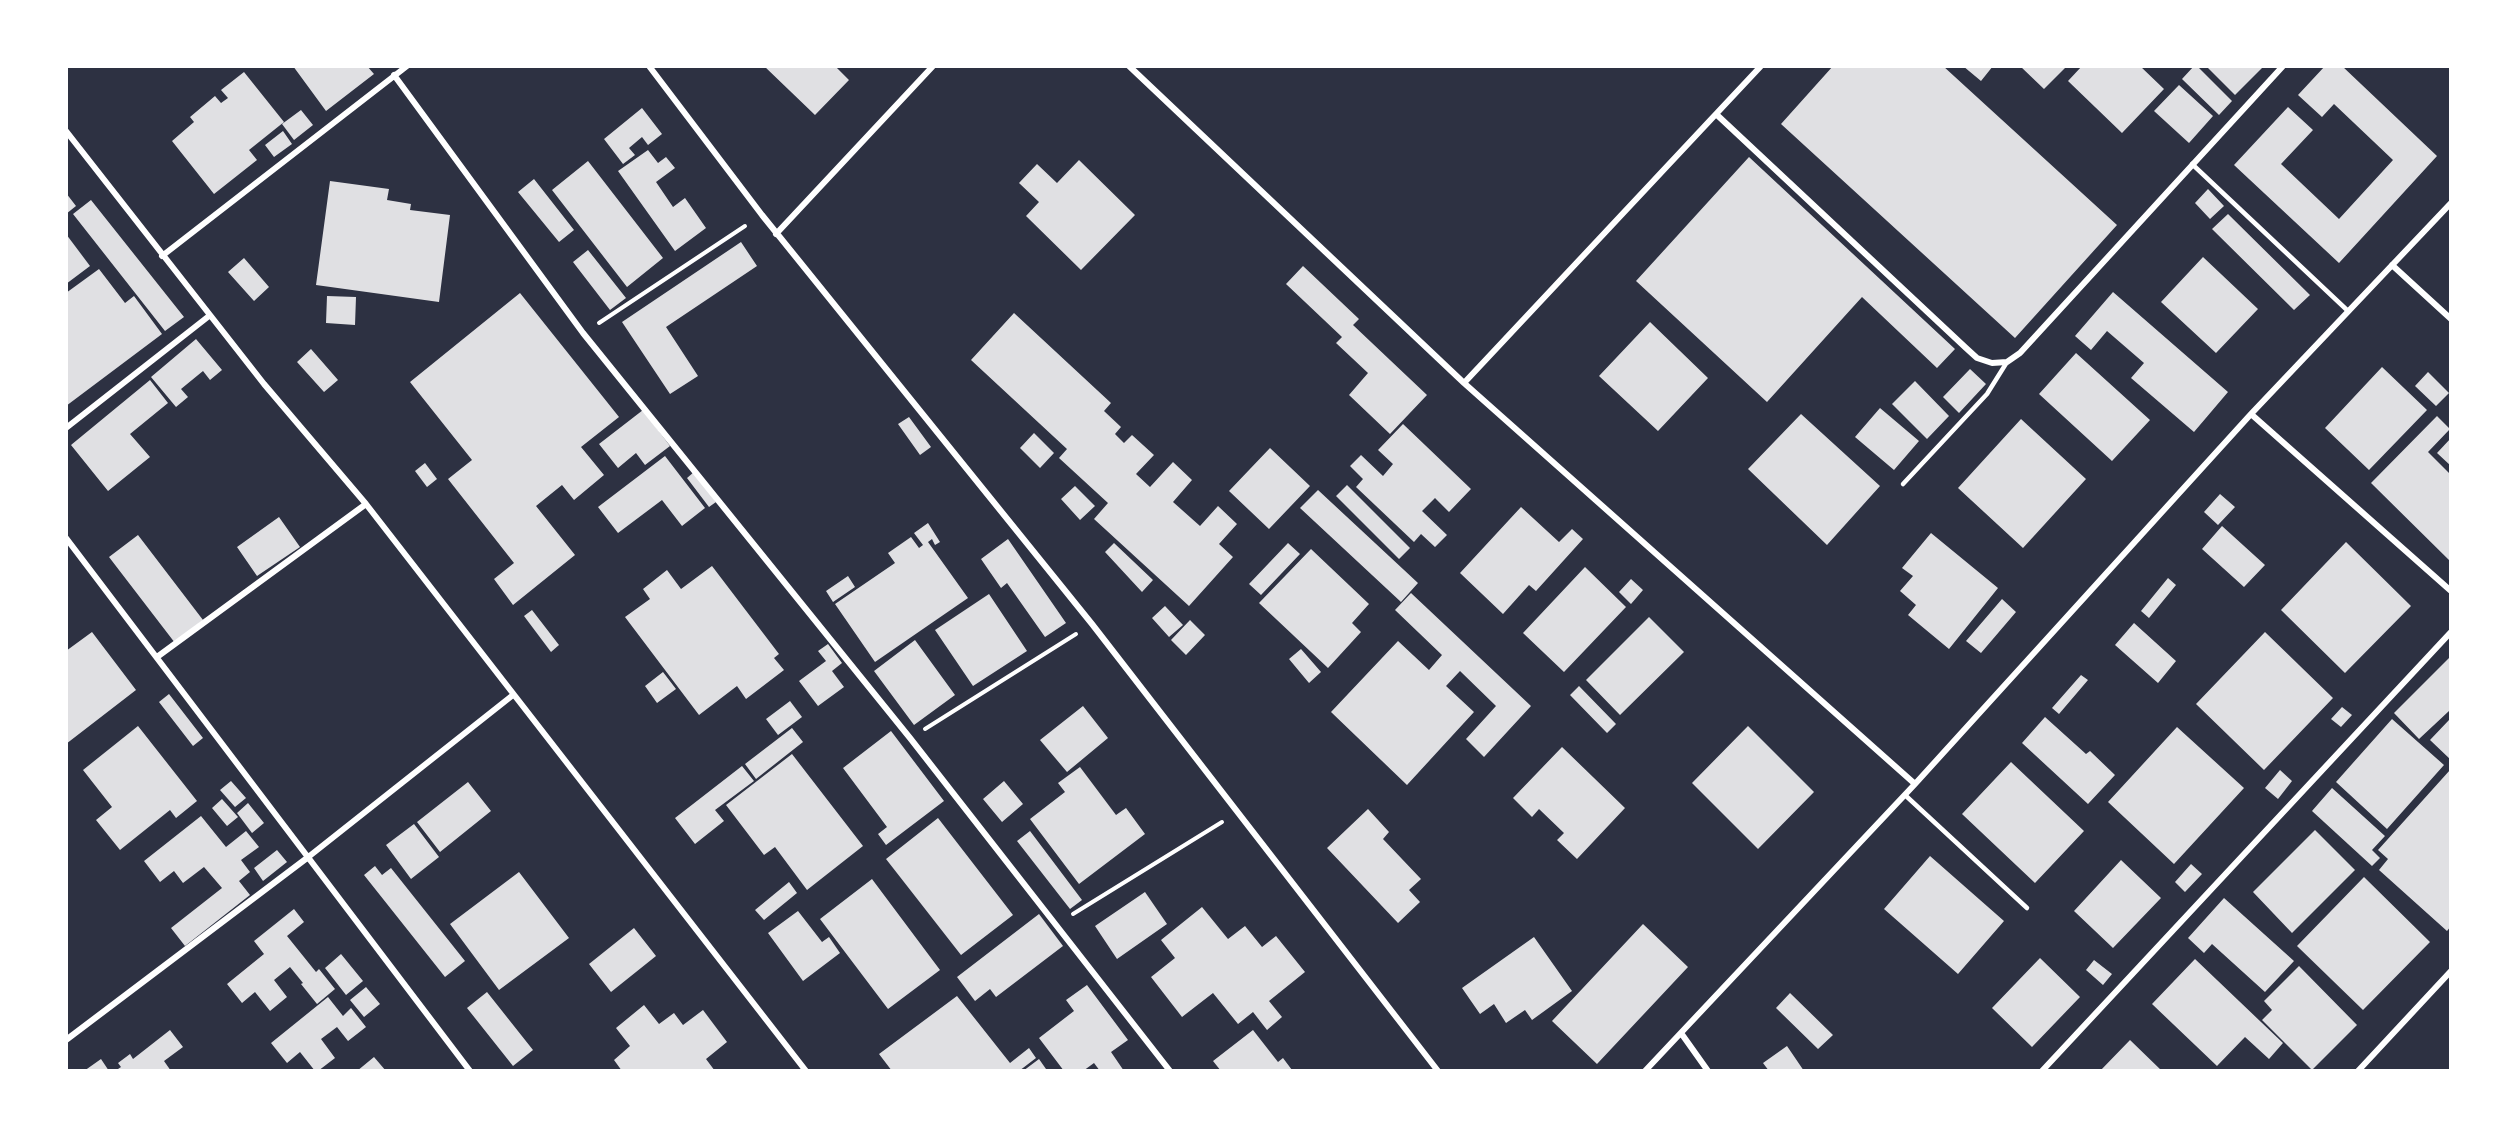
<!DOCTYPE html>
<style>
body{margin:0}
#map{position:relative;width:2517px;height:1137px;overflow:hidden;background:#2d3142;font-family:Karla,sans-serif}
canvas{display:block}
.frame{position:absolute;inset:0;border:68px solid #fff;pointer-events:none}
</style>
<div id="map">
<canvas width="2517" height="1137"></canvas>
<div class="frame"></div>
</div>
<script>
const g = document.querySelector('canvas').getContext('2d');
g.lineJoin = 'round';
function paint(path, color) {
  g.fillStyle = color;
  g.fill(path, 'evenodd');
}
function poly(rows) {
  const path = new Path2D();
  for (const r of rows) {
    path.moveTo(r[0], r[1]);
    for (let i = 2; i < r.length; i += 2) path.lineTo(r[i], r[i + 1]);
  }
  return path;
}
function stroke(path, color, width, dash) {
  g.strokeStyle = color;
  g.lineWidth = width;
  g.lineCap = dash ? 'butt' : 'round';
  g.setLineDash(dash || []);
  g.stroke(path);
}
paint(poly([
 [293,66,367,66,374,74,326,111],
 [764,66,835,66,849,80,815,115],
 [1833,66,1943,66,2117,225,2015,338,1781,124],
 [1963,66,1993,66,1981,81],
 [2020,66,2067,66,2044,89],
 [2082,66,2140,66,2164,89,2122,133,2068,81],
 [2194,66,2197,66,2232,101,2219,115,2182,79],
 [2206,66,2264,66,2235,95],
 [2325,66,2342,66,2437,156,2339,263,2234,165,2288,107,2313,130,2281,164,2339,219,2393,160,2334,104,2322,117,2298,95],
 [244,72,284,122,249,150,257,160,214,194,172,141,194,122,190,117,215,96,221,103,228,98,221,90],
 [2179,85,2213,116,2189,143,2154,111],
 [642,108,662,134,648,145,642,137,629,148,635,155,623,164,604,139],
 [301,110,313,125,294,140,282,124],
 [283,131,292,144,274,157,265,145],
 [648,150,658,163,666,157,675,168,656,182,673,207,685,198,706,228,675,251,618,171],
 [1749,157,1955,349,1937,368,1862,297,1767,402,1636,281],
 [1079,160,1135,215,1081,270,1026,216,1039,202,1019,183,1037,164,1057,183],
 [588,161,663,258,627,287,552,190],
 [534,179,574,230,559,242,518,192],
 [330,181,389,189,387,200,411,204,410,210,450,215,439,302,316,285],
 [2208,189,2224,206,2210,219,2195,203],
 [66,193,76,206,66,214],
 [91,200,184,317,165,331,73,214],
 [2228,214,2310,295,2294,310,2212,229],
 [66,234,90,266,66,284],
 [741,242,757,266,666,327,698,376,670,394,622,322],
 [588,250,626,298,610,310,573,262],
 [2203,257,2258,309,2216,353,2161,302],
 [244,258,269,287,254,301,228,272],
 [1303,266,1359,319,1353,325,1427,395,1390,434,1349,395,1368,373,1336,343,1342,337,1286,284],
 [99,269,125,303,134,296,162,334,66,406,66,293],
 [2113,292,2228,392,2194,432,2131,378,2144,363,2107,331,2091,350,2075,336],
 [520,293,619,417,581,447,604,475,574,500,562,485,536,506,575,555,513,605,494,579,514,563,448,479,472,460,410,382],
 [327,296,356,297,355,325,326,323],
 [1014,313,1111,403,1104,411,1121,427,1115,434,1124,443,1132,435,1154,455,1136,474,1150,487,1173,462,1192,480,1173,502,1200,526,1218,506,1237,524,1219,544,1233,557,1189,606,1094,519,1108,503,1059,458,1067,449,971,360],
 [1650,322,1708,378,1658,431,1599,376],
 [196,339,222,370,210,380,203,371,181,389,188,397,176,407,151,377],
 [311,349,338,380,324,392,297,362],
 [2076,353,2150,420,2112,461,2039,394],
 [2382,367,2427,410,2369,470,2325,428],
 [1970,369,1986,384,1959,413,1943,397],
 [2428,372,2449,393,2436,406,2415,386],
 [150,380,168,403,130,434,150,457,108,491,71,445],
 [1915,381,1949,416,1927,439,1892,404],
 [1880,408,1919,441,1894,470,1855,437],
 [643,410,670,446,645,465,636,453,618,468,599,444],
 [1801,414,1880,486,1827,545,1748,469],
 [2437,416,2450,429,2428,452,2451,475,2451,562,2371,483],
 [909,417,931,447,920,455,898,424],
 [2021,419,2086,479,2023,548,1958,488],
 [1403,424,1471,489,1449,512,1435,498,1422,511,1447,535,1435,547,1421,534,1414,542,1356,487,1363,479,1350,466,1361,455,1383,476,1393,464,1378,450],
 [1034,433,1054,453,1040,468,1020,448],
 [2451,438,2451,466,2437,453],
 [1270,448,1310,486,1269,529,1229,491],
 [665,456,705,508,682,526,662,500,618,533,598,507],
 [425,463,437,479,427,487,415,471],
 [694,472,716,502,709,507,687,478],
 [1347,485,1410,548,1399,559,1336,496],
 [1075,486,1095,506,1080,520,1061,499],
 [1318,490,1418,583,1401,602,1300,508],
 [2220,494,2235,507,2218,525,2204,512],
 [1521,507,1559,542,1572,529,1583,539,1536,591,1529,585,1503,614,1460,573],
 [279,517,300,547,257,576,237,547],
 [928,523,940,542,935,545,932,539,928,542,968,598,875,662,835,604,895,563,888,553,911,537,919,548,923,545,914,533],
 [2222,526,2265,565,2244,587,2202,549],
 [1931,533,1998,588,1949,649,1908,615,1916,605,1900,591,1913,576,1902,568],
 [138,535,203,620,175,643,109,557],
 [1008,539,1066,623,1045,637,1007,583,1001,588,981,559],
 [2346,542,2411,606,2345,673,2281,610],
 [1114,543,1153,580,1142,592,1105,552],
 [1288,543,1300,554,1261,595,1249,584],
 [1311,549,1369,604,1352,623,1361,632,1328,668,1259,603],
 [712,566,779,654,774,658,784,670,746,699,737,686,699,715,625,617,650,599,643,589,667,570,681,589],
 [1585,567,1626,607,1564,672,1523,633],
 [848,576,855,587,833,602,826,591],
 [2168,578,2176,585,2149,618,2141,611],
 [1631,579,1643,590,1631,604,1619,592],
 [1411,593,1531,706,1484,757,1466,739,1496,706,1460,671,1446,686,1474,712,1407,785,1331,712,1398,641,1429,670,1442,655,1395,610],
 [989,594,1027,651,973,686,935,630],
 [2002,599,2016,612,1981,653,1966,641],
 [1165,606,1183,625,1169,637,1152,618],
 [532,610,559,645,551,652,524,616],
 [1649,617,1684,652,1620,715,1586,680],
 [1190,620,1205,635,1186,655,1171,640],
 [2134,623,2176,661,2158,683,2115,645],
 [92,632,136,690,66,744,66,651],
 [2265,632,2333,698,2264,770,2196,704],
 [915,640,955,695,914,725,874,671],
 [828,644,842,663,832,671,844,687,818,706,799,681,826,661,818,651],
 [1301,649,1321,672,1309,683,1289,659],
 [2451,656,2451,713,2449,711,2419,739,2394,713],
 [663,672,676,689,657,703,645,686],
 [2081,675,2088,680,2059,714,2052,708],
 [1579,686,1616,724,1607,733,1570,695],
 [169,694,203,738,193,746,159,702],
 [790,701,802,717,778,735,766,719],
 [1083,706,1108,738,1067,772,1040,740],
 [2342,707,2352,715,2341,727,2331,719],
 [2045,717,2086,754,2090,751,2115,775,2088,804,2022,743],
 [2392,719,2444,765,2387,829,2336,782],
 [2449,720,2451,722,2451,760,2430,740],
 [138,726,197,801,176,818,170,810,120,850,96,820,112,807,83,770],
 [1748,726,1814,792,1758,849,1692,783],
 [2177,727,2244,788,2174,864,2108,802],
 [792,728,803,742,756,779,745,764],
 [891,731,944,801,886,845,878,834,887,827,843,768],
 [1562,747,1625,808,1577,859,1557,840,1564,833,1539,809,1532,817,1513,798],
 [792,754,863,846,807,890,775,847,764,855,726,805],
 [2011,762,2084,831,2035,883,1962,814],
 [742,766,754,781,715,810,724,821,695,844,675,818],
 [1080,767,1116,815,1126,808,1145,834,1079,884,1030,819,1065,792,1058,783],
 [2280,770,2292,781,2278,799,2265,788],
 [2450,770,2451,926,2447,931,2379,870,2388,859,2378,850],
 [231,781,246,798,235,807,220,790],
 [1004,781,1023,804,1002,822,983,799],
 [468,782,491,811,440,852,417,822],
 [2332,788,2385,836,2372,850,2380,858,2372,866,2312,811],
 [222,799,238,817,227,826,212,808],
 [248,803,264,823,252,833,237,813],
 [1368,809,1389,832,1383,839,1421,879,1409,890,1420,902,1398,923,1327,848],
 [201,816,226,847,246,831,259,847,241,860,250,872,239,881,250,895,185,946,171,928,222,888,204,867,183,883,174,871,160,882,144,861],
 [938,818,1013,915,961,955,886,859],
 [414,824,439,857,411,879,386,845],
 [2315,830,2355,870,2292,933,2253,892],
 [1030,831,1082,900,1070,909,1017,841],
 [277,850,287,862,263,881,254,868],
 [1930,856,2004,921,1958,974,1884,909],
 [2121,860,2161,898,2113,948,2074,911],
 [2191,864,2202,874,2185,892,2175,882],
 [375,866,382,875,391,868,465,961,445,977,364,875],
 [519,872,569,938,499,990,450,924],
 [2364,877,2430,942,2363,1010,2297,946],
 [872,879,940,970,888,1009,820,919],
 [789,882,797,893,764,920,755,910],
 [1145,892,1167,924,1117,959,1095,926],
 [2224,898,2294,961,2265,992,2212,944,2204,953,2188,938],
 [1202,907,1228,939,1245,926,1262,947,1276,936,1305,972,1269,1001,1282,1017,1267,1030,1253,1012,1238,1024,1213,993,1182,1017,1151,977,1175,958,1161,940],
 [294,909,304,922,287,936,316,972,319,969,335,989,317,1004,301,984,303,983,290,967,274,980,287,997,270,1011,255,992,242,1003,227,984,264,954,254,941],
 [798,911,822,942,829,937,840,953,803,981,768,933],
 [1039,914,1063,946,996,997,990,989,975,1001,957,977],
 [1643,924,1688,967,1597,1064,1552,1021],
 [634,928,656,956,611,992,589,964],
 [1534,937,1572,991,1532,1020,1525,1010,1506,1023,1494,1004,1480,1014,1462,988],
 [341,954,363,981,346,995,325,968],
 [2040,958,2080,997,2032,1047,1992,1008],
 [2195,959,2283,1043,2269,1059,2245,1037,2217,1066,2152,1004],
 [2094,960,2112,974,2103,985,2086,970],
 [2299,966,2357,1025,2312,1070,2262,1020,2272,1010,2264,1001],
 [1087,985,1128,1040,1111,1052,1124,1071,1100,1071,1094,1063,1083,1071,1064,1071,1039,1038,1074,1011,1066,1000],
 [366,987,380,1004,364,1017,350,1000],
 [487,992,533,1050,513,1066,467,1008],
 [1790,993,1833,1035,1818,1049,1776,1008],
 [957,996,1010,1063,1029,1048,1036,1058,1019,1071,1016,1069,892,1071,879,1054],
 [328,997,343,1016,351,1008,366,1027,348,1041,337,1027,321,1039,335,1058,318,1071,315,1071,300,1052,287,1063,271,1043],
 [644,1005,659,1024,674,1013,683,1025,703,1010,727,1042,706,1059,715,1071,622,1071,614,1060,630,1046,616,1028],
 [170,1030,183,1047,164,1061,171,1071,115,1071,121,1067,118,1063,130,1054,133,1059],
 [1253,1030,1278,1062,1283,1058,1292,1070,1221,1071,1213,1061],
 [2130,1040,2162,1071,2100,1071],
 [1787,1046,1804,1071,1769,1071,1763,1063],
 [374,1057,386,1071,357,1071],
 [101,1059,109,1071,84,1071],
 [1039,1059,1046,1069,1043,1071,1023,1071]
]), '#e0e0e3');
stroke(poly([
 [599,323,745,226],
 [925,729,1076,634],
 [1073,914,1222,822]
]), '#fff', 4);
stroke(poly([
 [2192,164,2348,311],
 [1903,484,1987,394,2007,362],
 [1905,795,2027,908]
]), '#fff', 4.5);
stroke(poly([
 [649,66,762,215,1092,624,1438,1071],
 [1129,66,1464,383,1915,784],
 [394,75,583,333,910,738,1170,1071],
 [1716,114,1966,348,1977,358,1992,363,2007,362,2020,353,2283,66],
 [66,131,264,384,366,504,806,1071],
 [776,234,933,66],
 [162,256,407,66],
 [2392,265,2451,319],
 [1464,383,1761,66],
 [2251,414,2451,591],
 [66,428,209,316],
 [66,538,470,1071],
 [157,657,366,504],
 [1681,1033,1708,1071],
 [66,1040,307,858,513,695],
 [1645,1071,1915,784,2251,414,2451,203],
 [2042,1071,2451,632],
 [2358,1071,2451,971]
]), '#fff', 6);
</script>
